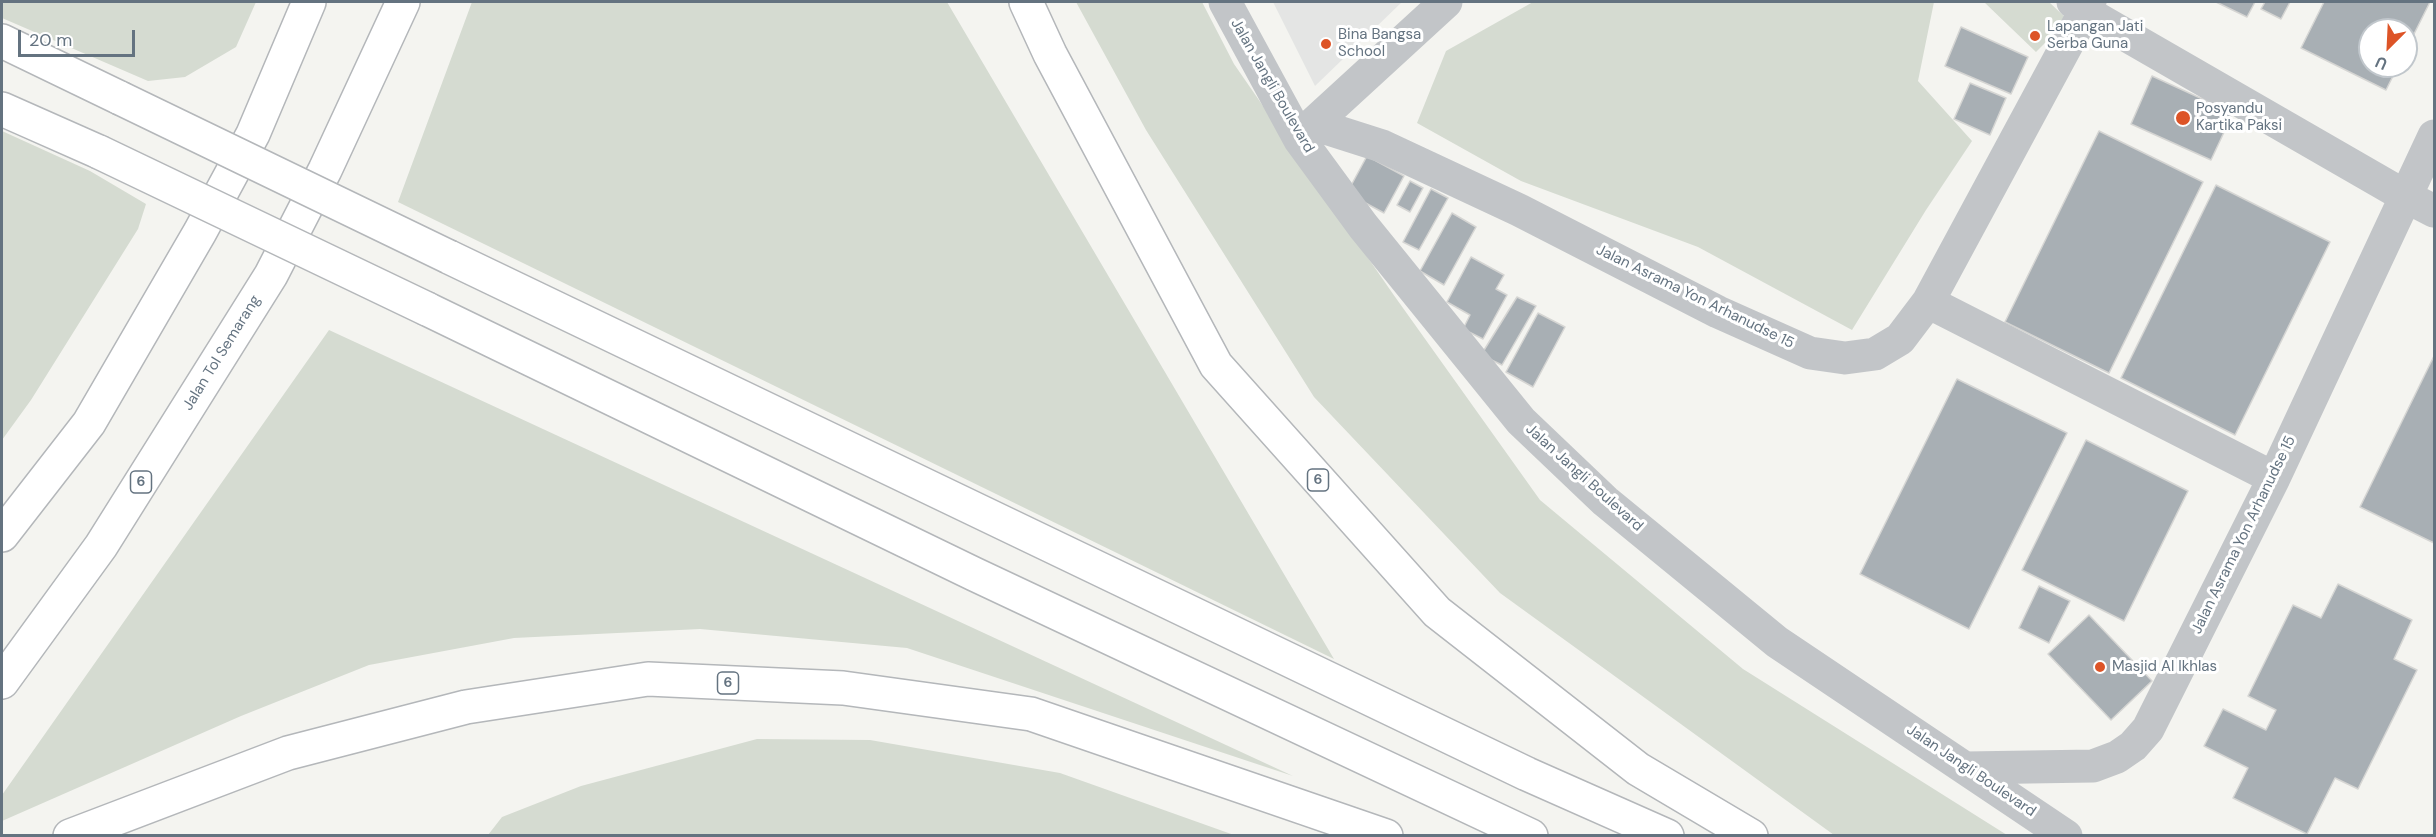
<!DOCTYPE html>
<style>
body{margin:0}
#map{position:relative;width:2436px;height:837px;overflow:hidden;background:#f4f4f0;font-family:"DM Sans",sans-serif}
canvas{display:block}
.frame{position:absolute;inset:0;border:3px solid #647380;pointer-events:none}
.north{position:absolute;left:2358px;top:18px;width:60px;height:60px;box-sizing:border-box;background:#fff;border:2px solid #c1c7cc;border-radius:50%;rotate:204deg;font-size:16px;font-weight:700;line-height:24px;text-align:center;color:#647380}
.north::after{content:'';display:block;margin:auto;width:21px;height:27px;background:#dd5427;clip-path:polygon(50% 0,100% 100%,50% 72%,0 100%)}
.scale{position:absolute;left:18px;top:30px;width:117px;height:27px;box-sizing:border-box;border:3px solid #647380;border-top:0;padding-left:8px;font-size:18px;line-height:21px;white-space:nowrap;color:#647380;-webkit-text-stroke:4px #fff;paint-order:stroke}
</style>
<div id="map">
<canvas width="2436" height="837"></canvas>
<div class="frame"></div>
<div class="north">U</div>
<div class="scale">20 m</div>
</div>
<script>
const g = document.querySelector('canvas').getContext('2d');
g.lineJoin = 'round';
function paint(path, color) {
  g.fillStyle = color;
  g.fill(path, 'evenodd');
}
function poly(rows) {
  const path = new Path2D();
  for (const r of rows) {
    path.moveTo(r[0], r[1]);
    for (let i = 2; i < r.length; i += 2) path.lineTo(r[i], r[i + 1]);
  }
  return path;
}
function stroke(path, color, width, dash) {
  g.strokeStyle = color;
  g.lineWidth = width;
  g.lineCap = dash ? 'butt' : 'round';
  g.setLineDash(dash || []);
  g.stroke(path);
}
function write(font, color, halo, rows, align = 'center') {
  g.font = font + ' "DM Sans",sans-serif';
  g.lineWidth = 6;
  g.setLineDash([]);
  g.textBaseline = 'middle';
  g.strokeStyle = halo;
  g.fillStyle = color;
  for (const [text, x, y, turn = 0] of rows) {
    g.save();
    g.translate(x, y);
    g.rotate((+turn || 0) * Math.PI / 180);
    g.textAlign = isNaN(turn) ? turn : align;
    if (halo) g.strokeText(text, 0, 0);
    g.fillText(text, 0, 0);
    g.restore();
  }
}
paint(poly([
 [1273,2,1402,2,1315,86]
]), '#e4e5e4');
paint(poly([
 [2,2,256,2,236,47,185,77,148,81,2,18],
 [472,2,947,2,1334,659,398,202],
 [1076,2,1202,2,1234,64,1393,294,1540,500,1743,669,2007,835,1834,835,1500,593,1314,397,1146,130],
 [1533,2,1934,2,1918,81,1972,141,1926,210,1852,330,1698,247,1521,181,1417,123,1446,51],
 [1984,2,2049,2,2068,20,2036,52],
 [2,131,90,171,146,204,138,229,31,400,2,440],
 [329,330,1293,776,907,648,700,629,514,638,369,665,241,716,2,821,2,795],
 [757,739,870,740,1060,773,1234,835,488,835,502,817,581,786]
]), '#d5dbd1');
const building = poly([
 [2216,2,2255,2,2247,17,2216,2],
 [2265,2,2290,2,2281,19,2261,9,2265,2],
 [2324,2,2430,2,2406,50,2406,30,2370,30,2370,66,2398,66,2386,90,2301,48,2324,2],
 [1961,27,2028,57,2011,94,1945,66,1961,27],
 [2152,76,2233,113,2211,160,2131,124,2152,76],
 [1970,83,2006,98,1990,135,1954,119,1970,83],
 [2099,131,2203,182,2109,373,2005,322,2099,131],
 [1367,156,1404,176,1384,213,1347,193,1367,156],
 [1410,181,1423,188,1410,212,1397,205,1410,181],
 [2216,185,2330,242,2235,435,2121,378,2216,185],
 [1431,189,1448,198,1419,250,1403,242,1431,189],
 [1452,213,1476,227,1444,285,1420,271,1452,213],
 [1471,257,1504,275,1496,289,1507,295,1483,339,1463,329,1470,315,1447,302,1471,257],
 [1517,297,1536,306,1502,365,1481,355,1517,297],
 [1538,313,1565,327,1533,387,1506,372,1538,313],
 [2434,356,2434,543,2360,507,2434,356],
 [1957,379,2067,433,1969,629,1860,574,1957,379],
 [2086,440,2188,491,2124,621,2022,570,2086,440],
 [2338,584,2412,620,2394,659,2417,670,2358,789,2335,778,2307,834,2233,798,2248,768,2204,746,2223,709,2266,730,2276,710,2248,696,2293,605,2321,618,2338,584],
 [2039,586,2070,601,2049,643,2019,628,2039,586],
 [2089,615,2152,681,2111,720,2048,654,2089,615]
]);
paint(building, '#a8afb4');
stroke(building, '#d5d5d3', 1.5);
const highway = poly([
 [1026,2,1050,54,1216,365,1437,612,1638,769,1751,836],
 [2,41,120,98],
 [2,109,99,152],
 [449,257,1527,774,1667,836],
 [427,309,974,574,1531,836],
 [2,535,89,423,200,232,253,134,309,2],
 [2,682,101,546,271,275,325,170,403,2],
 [70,836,288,753,466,707,648,679,843,688,1031,714,1386,836]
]);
stroke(highway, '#b4b7ba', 36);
stroke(poly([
 [1225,2,1300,140,1363,226,1521,421,1605,501,1777,642,2066,836],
 [2073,2,2084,11,2405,196,2434,211],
 [1313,124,1382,146,1519,210,1718,312,1810,353,1845,358,1875,354,1900,339,1928,302,2090,2],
 [1302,139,1313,124,1446,2],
 [1928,302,2274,478],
 [1966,768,2093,766,2117,757,2133,746,2148,729,2274,478,2434,136]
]), '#c2c5c8', 33);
stroke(highway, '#fff', 33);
const highwayBridge = poly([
 [120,98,449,257],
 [99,152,427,309]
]);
stroke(highwayBridge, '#b4b7ba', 36, []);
stroke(highwayBridge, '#fff', 33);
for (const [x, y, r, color] of [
 [2035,36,6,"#dd5427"],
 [1326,44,6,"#dd5427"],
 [2183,118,8,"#dd5427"],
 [2100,667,6,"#dd5427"]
]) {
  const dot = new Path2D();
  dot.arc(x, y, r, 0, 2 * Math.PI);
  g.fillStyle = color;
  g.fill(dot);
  stroke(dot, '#fff', 2);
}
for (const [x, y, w] of [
 [1318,480,21],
 [141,482,21],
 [728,683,21]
]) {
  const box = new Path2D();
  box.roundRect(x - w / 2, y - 11, w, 22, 4.5);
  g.fillStyle = '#fff';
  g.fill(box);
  stroke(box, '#647380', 1.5);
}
write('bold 14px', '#647380', null, [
 ["6",1318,480],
 ["6",141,482],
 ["6",728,683]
]);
write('15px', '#647380', '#fff', [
 ["Lapangan Jati",2047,27],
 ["Serba Guna",2047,44],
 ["Bina Bangsa",1338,35],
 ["School",1338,52],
 ["Posyandu",2196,109],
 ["Kartika Paksi",2196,126],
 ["Masjid Al Ikhlas",2112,667]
], 'left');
write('15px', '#647380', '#fff', [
 ["Jalan Jangli Boulevard",1272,86,60],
 ["Jalan Asrama Yon Arhanudse 15",1695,297,26],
 ["Jalan Tol Semarang",222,353,-58],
 ["Jalan Jangli Boulevard",1584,478,42],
 ["Jalan Asrama Yon Arhanudse 15",2244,535,-64],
 ["Jalan Jangli Boulevard",1971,771,34]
]);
</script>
